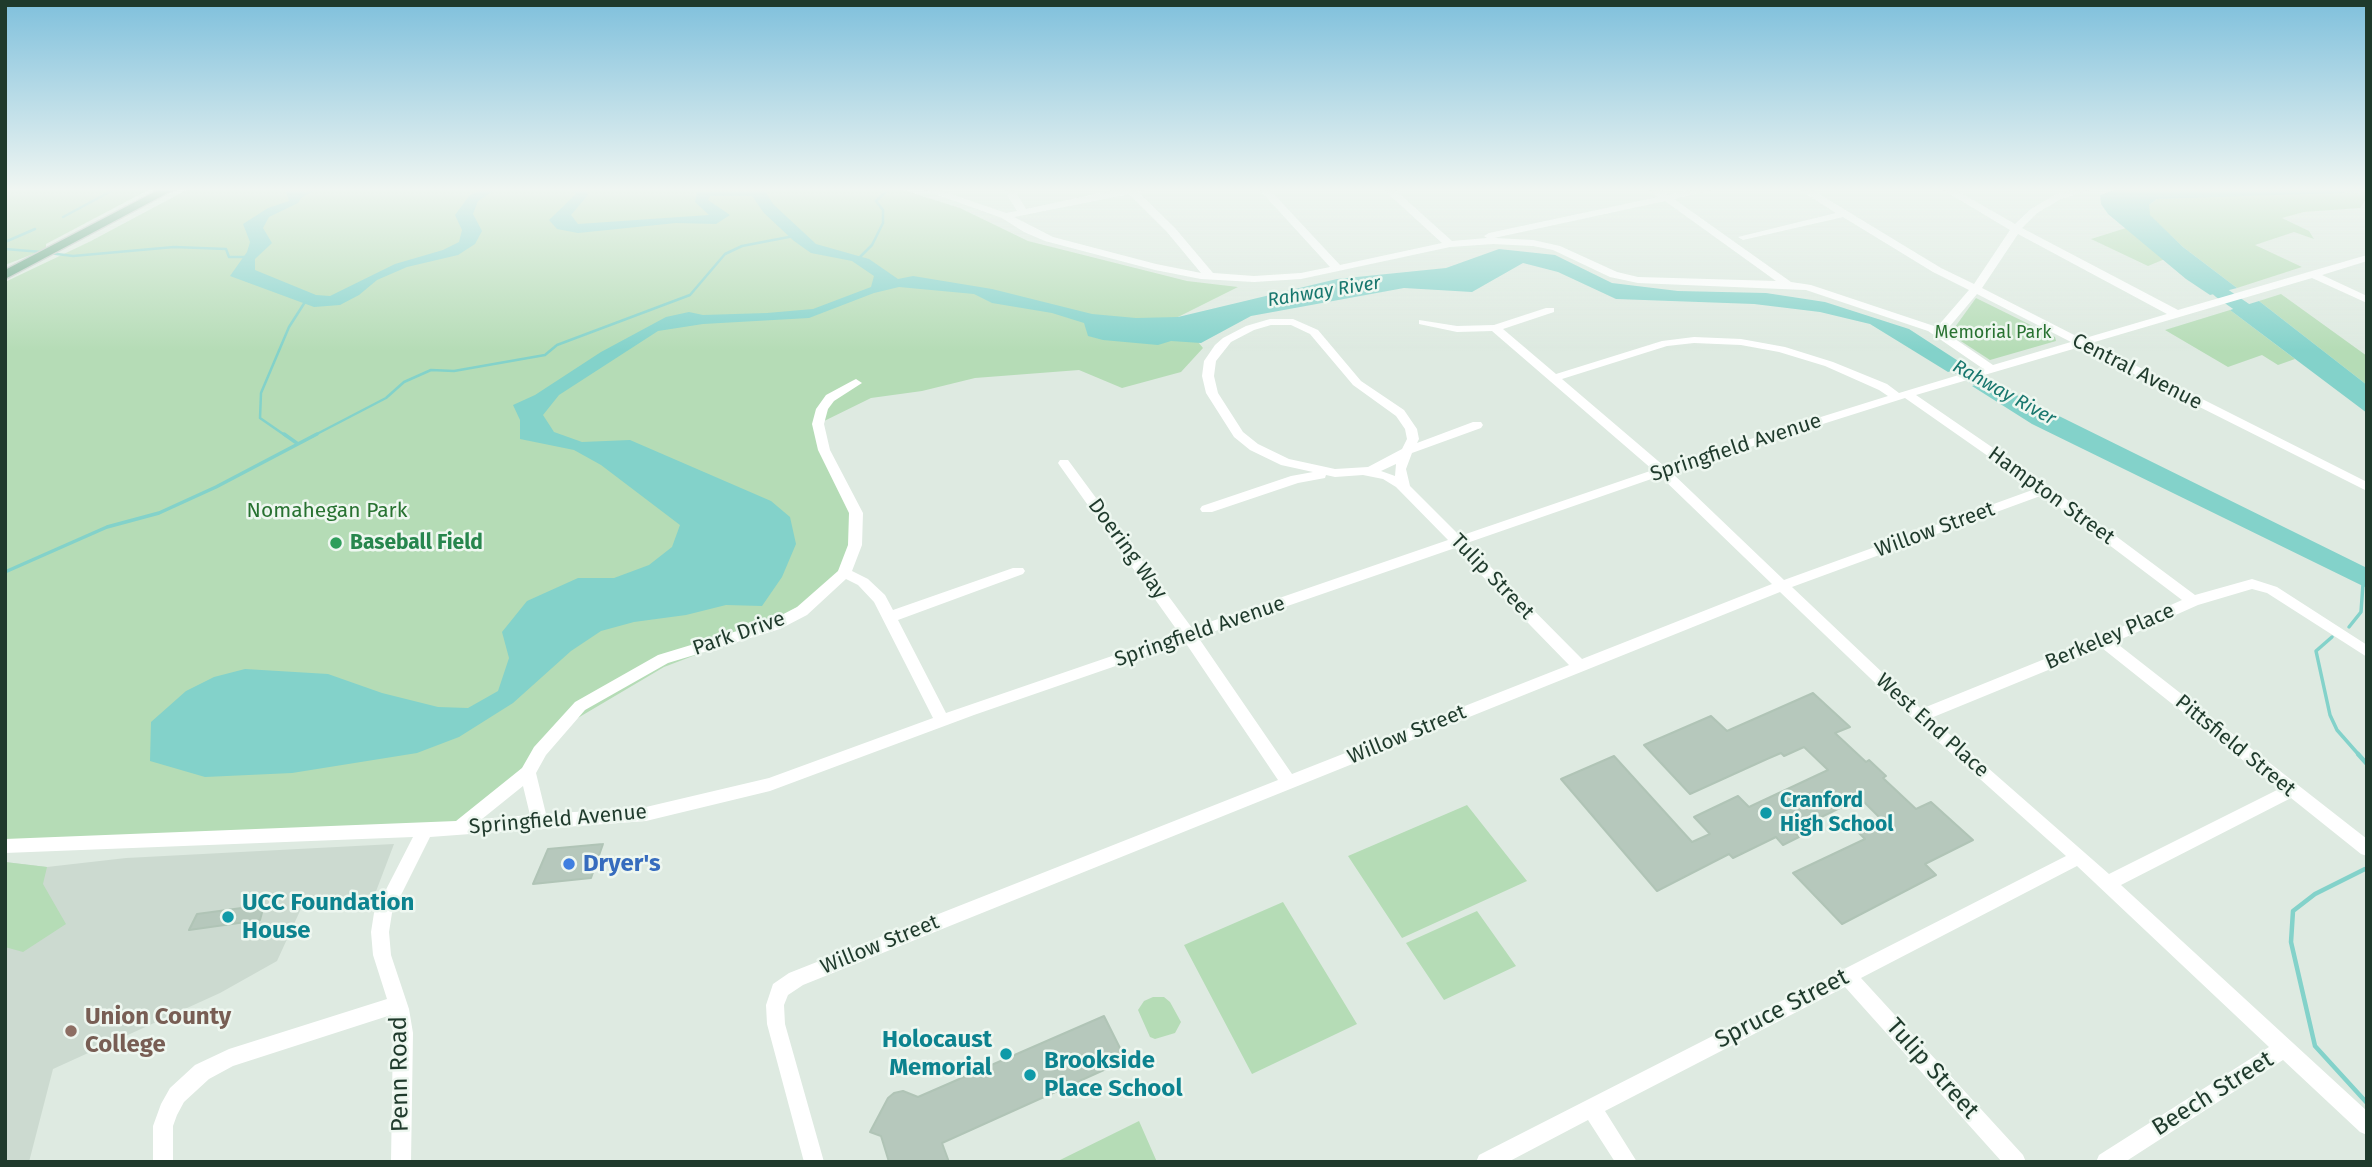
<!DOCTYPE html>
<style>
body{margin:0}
#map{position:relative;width:2372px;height:1167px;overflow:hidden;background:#deeae1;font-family:"Fira Sans",sans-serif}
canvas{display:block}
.frame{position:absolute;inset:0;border:7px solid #1f3a2c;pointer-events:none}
</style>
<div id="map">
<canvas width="2372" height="1167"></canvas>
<div class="frame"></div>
</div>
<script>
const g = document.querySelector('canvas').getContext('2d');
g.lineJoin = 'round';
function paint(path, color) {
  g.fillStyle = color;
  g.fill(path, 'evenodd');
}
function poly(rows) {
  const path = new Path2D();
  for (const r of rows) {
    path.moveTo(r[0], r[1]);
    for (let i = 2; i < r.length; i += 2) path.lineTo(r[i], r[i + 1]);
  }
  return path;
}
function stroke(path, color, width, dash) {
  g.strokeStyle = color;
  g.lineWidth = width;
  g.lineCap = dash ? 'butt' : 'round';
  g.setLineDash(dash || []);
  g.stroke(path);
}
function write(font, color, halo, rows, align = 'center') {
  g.font = font + ' "Fira Sans",sans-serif';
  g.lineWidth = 5;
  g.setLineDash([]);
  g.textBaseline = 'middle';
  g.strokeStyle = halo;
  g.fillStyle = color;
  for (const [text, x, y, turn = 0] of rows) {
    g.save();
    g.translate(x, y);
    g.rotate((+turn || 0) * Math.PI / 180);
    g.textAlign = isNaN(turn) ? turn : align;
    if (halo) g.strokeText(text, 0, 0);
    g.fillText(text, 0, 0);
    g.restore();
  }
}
paint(poly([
 [394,844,375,894,305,900,277,961,220,993,53,1069,29,1162,5,1162,5,862,47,867,126,858]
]), '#ccdad0');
paint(poly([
 [5,188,152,188,46,244,46,249,5,265],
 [190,188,897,188,960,208,1028,241,1187,281,1238,287,1178,317,1203,348,1181,372,1122,388,1079,370,975,378,922,391,871,398,818,424,849,497,855,545,826,590,756,632,664,667,571,722,460,827,5,846,5,282,91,241],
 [2367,192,2367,198,2360,208,2304,212,2282,218,2309,231,2314,239,2294,232,2255,245,2302,267,2237,288,2183,247,2149,215,2149,205,2157,199,2179,196],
 [2126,228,2165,259,2148,266,2091,239],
 [2281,294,2367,356,2367,385,2259,301],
 [1976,298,2055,337,2056,341,1990,360,1950,334],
 [2230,310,2295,359,2278,365,2262,355,2228,367,2165,330],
 [1467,805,1527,881,1402,938,1348,856],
 [5,862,47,867,43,884,66,924,23,952,5,947],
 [1283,902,1357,1024,1252,1074,1184,945],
 [1477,911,1516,966,1444,1000,1406,943],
 [1153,997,1164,997,1170,1002,1181,1022,1175,1033,1155,1039,1150,1037,1138,1010,1144,1001],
 [1139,1121,1157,1162,1056,1162]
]), '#b5dcb6');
paint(poly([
 [280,188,307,188,298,203,269,217,263,228,272,243,255,259,255,270,316,295,330,296,395,264,443,250,459,242,462,230,455,215,469,196,483,188,498,188,478,201,473,214,482,231,475,244,458,255,407,267,377,280,359,295,340,305,314,307,230,276,247,252,250,242,243,224,268,208,289,201,286,191],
 [568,188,586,188,588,195,571,215,578,224,709,215,695,202,697,192,765,191,773,204,816,244,869,259,898,279,913,276,992,289,1092,314,1136,318,1178,317,1337,279,1446,268,1499,249,1555,255,1612,283,1678,291,1766,293,1825,302,1909,329,1966,366,1948,372,1870,324,1820,312,1754,304,1616,299,1558,272,1523,263,1472,292,1404,288,1251,316,1201,343,1171,341,1158,345,1103,340,1088,336,1084,323,1052,313,992,303,974,294,899,287,874,293,809,318,703,324,658,331,559,395,543,415,554,432,582,442,630,440,771,501,790,517,796,544,782,577,762,606,726,605,686,615,634,622,601,631,571,651,513,703,459,737,417,753,292,773,205,777,150,761,151,722,186,691,214,677,245,669,328,674,382,693,438,707,468,708,498,691,509,658,502,632,527,601,578,578,614,578,649,565,672,547,680,525,601,465,574,450,520,439,520,420,513,405,535,395,601,352,666,317,689,312,703,315,767,313,813,309,871,287,874,276,852,261,811,253,794,241,764,213,752,196,710,196,708,200,730,215,716,224,676,223,578,233,557,229,549,220,576,194],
 [2139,188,2367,188,2367,192,2157,199,2149,205,2150,215,2183,247,2237,288,2210,295,2186,279,2108,214,2101,204,2100,195,2117,189],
 [2259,301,2367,385,2367,413,2230,310],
 [1988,381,2367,568,2367,588,2032,424,1972,386]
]), '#83d2ca');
stroke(poly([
 [300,197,316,188],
 [63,217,117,188],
 [5,242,35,229],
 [5,249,42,252],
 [49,253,73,256,174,247,226,249,229,257,246,257],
 [859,258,872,245,883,223,883,210,876,201,889,189],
 [286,436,260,418,261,393,289,327,305,302],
 [313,436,386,398,404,382,431,370,454,371,545,355,557,345,690,295,725,254,742,246,794,236]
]), '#83d2ca', 2.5);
stroke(poly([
 [284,434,298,444],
 [5,572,107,527,159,513,216,487,317,434],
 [2349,627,2361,612,2363,584],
 [2332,637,2316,651,2330,715,2337,730,2359,755]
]), '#83d2ca', 3.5);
stroke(poly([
 [2358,754,2367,764],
 [2365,869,2315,894,2293,911,2291,942,2315,1046,2367,1103]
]), '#83d2ca', 4.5);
paint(poly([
 [2198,269,2271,319,2273,323,2271,327,2259,327,2216,297,2190,274,2198,269],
 [1937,350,2014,394,2017,398,2008,403,2002,402,1931,359,1928,355,1931,351,1937,350]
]), '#83d2ca');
const building = poly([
 [1813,693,1850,727,1835,733,1866,762,1869,760,1886,776,1883,778,1916,809,1931,802,1973,840,1925,864,1936,875,1842,924,1793,873,1865,839,1856,830,1880,818,1860,798,1793,831,1799,837,1783,845,1776,837,1733,858,1729,854,1657,891,1561,779,1614,756,1692,842,1710,834,1694,817,1738,796,1749,807,1828,770,1804,747,1784,756,1781,753,1767,759,1690,794,1644,745,1711,716,1727,731,1813,693],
 [603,844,591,878,533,884,548,849,603,844],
 [264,905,260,920,189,930,197,914,264,905],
 [1104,1016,1126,1060,942,1143,949,1162,889,1162,881,1136,870,1132,888,1098,894,1093,903,1091,918,1097,1104,1016]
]);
paint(building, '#b6c8bc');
stroke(building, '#b0c4b6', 2);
const major = poly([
 [162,188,177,188,5,279,5,270,162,188]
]);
stroke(major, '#c0c8c4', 3);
paint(poly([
 [919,188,933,188,1006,213,1017,211,1003,188,1013,188,1026,209,1124,188,1149,188,1138,192,1175,228,1213,273,1254,276,1301,273,1330,267,1258,188,1268,188,1340,265,1442,243,1382,188,1393,188,1452,241,1487,238,1484,236,1489,233,1658,197,1647,188,1658,188,1668,195,1701,188,1719,188,1674,199,1791,282,1811,285,1937,327,1969,290,1933,272,1843,217,1743,240,1738,237,1836,213,1797,188,1809,188,1941,268,1974,284,2010,230,1940,188,1952,188,2015,224,2031,209,2055,195,2080,188,2095,188,2061,199,2037,213,2022,228,2178,310,2367,255,2367,261,2322,275,2367,296,2367,303,2312,278,2091,343,2367,482,2367,491,2080,347,1916,395,2050,487,2195,595,2252,579,2277,587,2367,645,2367,657,2267,593,2252,589,2198,605,2115,642,2367,839,2367,856,2361,854,2291,798,2121,885,2367,1111,2367,1135,2360,1132,2283,1060,2125,1162,2096,1162,2099,1155,2269,1047,2077,866,1861,978,2023,1155,2026,1162,2002,1162,1845,987,1605,1111,1637,1162,1615,1162,1588,1120,1508,1162,1476,1162,1479,1155,2066,856,1914,720,1780,592,803,985,788,995,784,1005,785,1024,824,1162,804,1162,767,1024,766,1005,773,984,789,973,1278,780,1185,642,974,715,770,791,646,821,430,837,392,913,389,932,391,955,409,1009,413,1033,411,1162,391,1162,393,1033,391,1015,233,1066,209,1079,184,1102,177,1115,173,1126,173,1162,153,1162,153,1126,161,1104,170,1088,195,1065,229,1049,387,999,373,955,371,932,374,913,413,837,5,853,5,839,456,821,522,768,534,747,575,702,658,655,770,621,797,607,838,571,848,545,849,513,818,450,812,424,816,409,826,395,852,381,856,379,862,383,834,401,828,409,824,424,830,450,863,513,862,545,852,571,868,579,885,595,893,610,1013,568,1023,568,1025,571,1023,574,898,620,946,713,1179,633,1060,466,1058,463,1060,460,1068,460,1192,628,1448,540,1396,487,1383,479,1363,475,1335,477,1326,475,1325,478,1298,483,1212,512,1202,512,1200,509,1202,506,1291,476,1313,472,1281,465,1250,450,1234,437,1206,393,1202,376,1204,361,1215,345,1223,338,1246,326,1270,319,1293,319,1318,330,1361,381,1404,410,1417,429,1419,439,1417,443,1473,422,1481,422,1483,425,1481,428,1412,453,1406,469,1410,486,1460,536,1653,470,1492,331,1457,332,1419,324,1419,320,1457,326,1494,325,1546,308,1554,308,1554,312,1503,329,1556,374,1662,341,1694,337,1741,339,1785,347,1833,362,1887,384,1899,393,1982,368,1928,331,1806,290,1638,283,1610,277,1553,250,1533,246,1493,244,1450,247,1301,279,1254,282,1201,279,1155,270,1045,241,1024,232,1002,218,919,188],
 [1129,194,1167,232,1201,273,1156,264,1053,237,1014,217,1129,194],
 [1665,201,1776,281,1638,277,1617,272,1560,246,1533,240,1494,238,1665,201],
 [2018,234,2167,314,2082,339,1982,288,2018,234],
 [1977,294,2071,342,1993,365,1945,332,1977,294],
 [1271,325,1291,325,1310,334,1353,385,1396,416,1405,429,1407,439,1402,449,1368,467,1335,469,1289,459,1258,444,1243,432,1218,393,1214,376,1216,361,1231,342,1254,330,1271,325],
 [1694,343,1741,345,1779,352,1825,366,1879,390,1888,396,1664,466,1562,379,1667,346,1694,343],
 [1905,398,2035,489,1784,580,1671,472,1905,398],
 [1396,464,1395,476,1381,471,1396,464],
 [1660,476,1772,584,1582,659,1467,543,1660,476],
 [2043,495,2182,600,2099,637,1921,709,1792,587,2043,495],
 [1455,548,1569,665,1292,774,1198,637,1455,548],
 [846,579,858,585,874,602,933,718,769,778,646,807,546,814,536,773,546,755,585,710,668,663,780,629,807,615,846,579],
 [2102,648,2279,789,2109,874,1931,718,2102,648],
 [523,786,530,815,482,819,523,786]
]), '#fff');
paint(major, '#61a180');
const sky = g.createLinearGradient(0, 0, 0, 351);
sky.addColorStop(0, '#7fc0dc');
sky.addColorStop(0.54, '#f0f6f2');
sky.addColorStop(1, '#f0f6f200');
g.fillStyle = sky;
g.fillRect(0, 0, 2372, 351);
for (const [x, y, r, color] of [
 [336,543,7,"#2e9e5b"],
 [1766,813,7,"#0f9aa8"],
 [569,864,7,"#3f7fe0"],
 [228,917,7,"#0f9aa8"],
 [71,1031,7,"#8d6e63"],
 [1006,1054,7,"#0f9aa8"],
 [1030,1075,7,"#0f9aa8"]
]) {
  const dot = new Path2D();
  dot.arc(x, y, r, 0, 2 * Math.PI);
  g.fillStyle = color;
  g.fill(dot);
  stroke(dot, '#eef7f0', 2.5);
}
write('18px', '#287231', '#eef7f0', [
 ["Memorial Park",1993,333]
]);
write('italic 19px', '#18776e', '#eef7f0', [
 ["Rahway River",1324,292,-9],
 ["Rahway River",2004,393,29]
]);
write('21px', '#1f3a2c', '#eef7f0', [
 ["Central Avenue",2137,372,27],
 ["Springfield Avenue",1736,448,-18],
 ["Hampton Street",2051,496,36],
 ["Willow Street",1935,530,-20],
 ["Doering Way",1127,549,54],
 ["Tulip Street",1492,577,46],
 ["Springfield Avenue",1200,632,-19],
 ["Park Drive",739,634,-19],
 ["Berkeley Place",2110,637,-23],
 ["West End Place",1932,726,42],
 ["Willow Street",1407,735,-22],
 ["Pittsfield Street",2235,746,39],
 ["Springfield Avenue",558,820,-5],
 ["Willow Street",880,945,-22]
]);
write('21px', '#287231', '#eef7f0', [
 ["Nomahegan Park",327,511]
]);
write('bold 21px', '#27864d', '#eef7f0', [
 ["Baseball Field",350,543]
], 'left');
write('bold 21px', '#0d838f', '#eef7f0', [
 ["Cranford",1780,801],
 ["High School",1780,825]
], 'left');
write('bold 24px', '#366cbe', '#eef7f0', [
 ["Dryer's",583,864]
], 'left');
write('bold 24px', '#0d838f', '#eef7f0', [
 ["UCC Foundation",242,903],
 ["House",242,931],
 ["Holocaust",992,1040,"right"],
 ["Memorial",992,1068,"right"],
 ["Brookside",1044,1061],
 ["Place School",1044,1089]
], 'left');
write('24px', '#1f3a2c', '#eef7f0', [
 ["Spruce Street",1782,1009,-27],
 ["Tulip Street",1932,1069,48],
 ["Penn Road",400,1074,-91],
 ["Beech Street",2213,1094,-32]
]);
write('bold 24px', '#785e54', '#eef7f0', [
 ["Union County",85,1017],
 ["College",85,1045]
], 'left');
</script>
